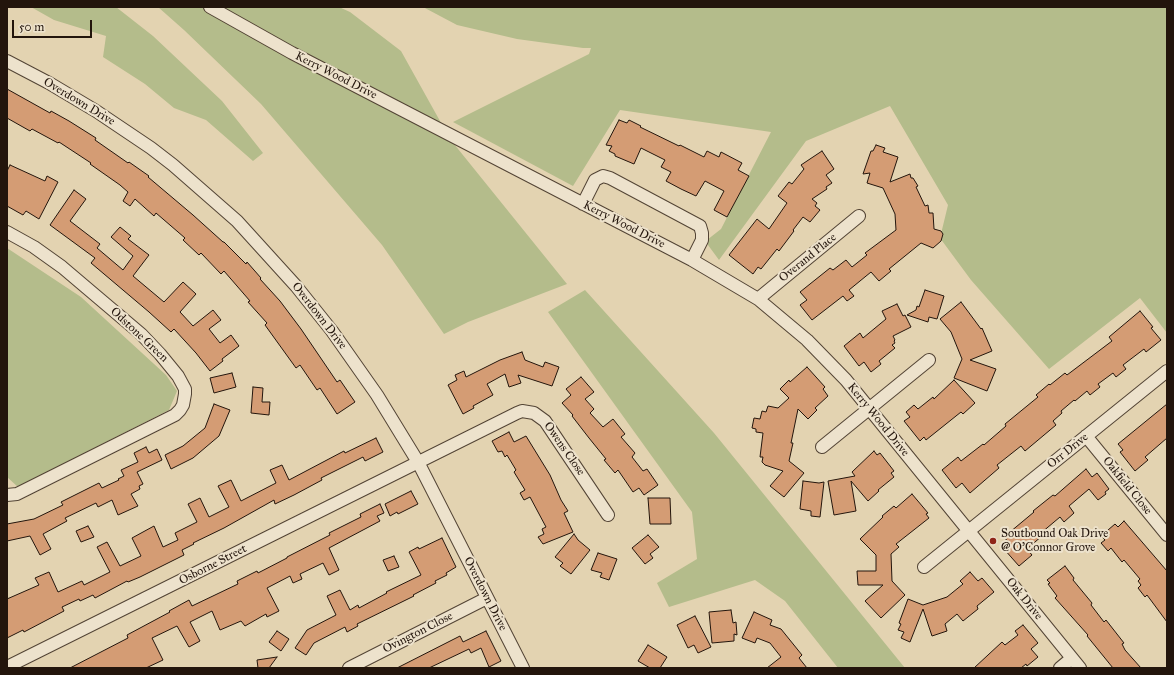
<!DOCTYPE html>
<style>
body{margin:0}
#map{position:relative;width:1174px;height:675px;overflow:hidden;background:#e3d3b1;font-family:"IM FELL Great Primer",serif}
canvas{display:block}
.frame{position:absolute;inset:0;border:8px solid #23150c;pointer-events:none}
.scale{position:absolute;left:12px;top:20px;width:80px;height:18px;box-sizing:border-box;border:2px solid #23150c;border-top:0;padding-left:5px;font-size:12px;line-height:14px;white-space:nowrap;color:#23150c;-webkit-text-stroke:3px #ede2cc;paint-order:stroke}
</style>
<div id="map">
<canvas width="1174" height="675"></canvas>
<div class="frame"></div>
<div class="scale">50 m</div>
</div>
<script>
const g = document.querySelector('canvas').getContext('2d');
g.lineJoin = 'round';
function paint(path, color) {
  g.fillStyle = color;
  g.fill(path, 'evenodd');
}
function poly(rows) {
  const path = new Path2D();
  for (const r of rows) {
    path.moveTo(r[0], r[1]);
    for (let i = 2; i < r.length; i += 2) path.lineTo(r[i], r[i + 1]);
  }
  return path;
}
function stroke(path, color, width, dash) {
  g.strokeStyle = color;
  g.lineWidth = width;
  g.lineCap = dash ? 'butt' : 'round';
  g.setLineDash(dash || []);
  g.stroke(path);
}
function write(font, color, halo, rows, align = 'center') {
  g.font = font + ' "IM FELL Great Primer",serif';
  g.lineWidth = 4;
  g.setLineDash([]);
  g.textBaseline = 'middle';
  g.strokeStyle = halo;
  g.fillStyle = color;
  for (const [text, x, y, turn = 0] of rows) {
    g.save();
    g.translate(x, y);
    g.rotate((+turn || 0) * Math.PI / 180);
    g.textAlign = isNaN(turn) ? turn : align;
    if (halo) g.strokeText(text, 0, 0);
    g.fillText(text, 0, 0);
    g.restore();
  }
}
paint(poly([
 [31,7,116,7,153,36,222,101,263,153,253,161,206,120,174,108,145,84,103,57,106,36,54,20],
 [158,7,339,7,350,12,401,51,450,139,567,284,468,322,444,334,382,245,261,104,184,30],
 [423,7,1167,7,1167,333,1140,298,1049,369,971,280,940,238,948,205,890,106,806,141,719,260,708,245,707,240,721,229,771,132,620,110,573,186,453,122,589,54,591,48,583,48,517,39,457,25],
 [7,248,81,297,166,375,177,391,169,410,18,487,7,477],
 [585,290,714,433,905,668,838,668,785,601,755,580,669,607,657,583,697,559,692,512,548,312]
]), '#b4bc8b');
const building = poly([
 [7,89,50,113,51,111,69,121,96,138,95,140,128,163,129,162,149,176,148,177,193,215,223,242,224,242,246,264,247,262,261,278,260,279,280,301,301,329,337,382,340,380,355,402,337,414,320,388,317,390,300,365,296,368,265,325,267,323,248,302,250,301,224,271,221,274,201,253,199,255,183,240,185,238,156,213,154,216,135,199,130,206,123,201,128,192,120,185,90,164,91,163,59,142,58,143,32,129,30,131,7,118,7,89],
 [619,120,627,123,629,120,641,126,640,127,679,146,680,145,704,157,707,151,719,157,721,152,742,163,738,170,749,176,727,217,714,210,724,191,705,181,696,196,681,189,666,181,671,172,661,167,665,160,641,148,634,164,615,156,615,154,609,151,612,146,606,145,619,120],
 [876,145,885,148,883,152,898,157,890,182,910,174,911,178,913,178,918,186,916,187,925,206,928,205,929,213,933,213,934,229,941,231,943,234,941,241,933,248,921,243,889,269,891,271,879,281,871,272,849,290,854,296,847,301,843,296,812,320,800,305,807,300,800,292,830,268,833,270,846,260,852,267,867,255,865,253,896,230,895,214,883,188,867,183,870,173,863,174,871,151,873,151,876,145],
 [822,151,834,169,826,175,832,183,826,187,827,189,812,199,817,203,815,206,820,210,810,222,803,217,793,230,794,231,779,251,777,249,761,269,758,267,753,274,729,255,757,219,769,229,787,203,778,196,789,182,792,184,804,169,801,165,822,151],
 [10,165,45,181,47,176,58,182,39,219,26,211,23,215,7,206,7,171,10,165],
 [74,190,86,199,70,221,100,244,97,248,123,270,133,256,111,237,120,227,131,236,128,239,149,255,133,276,164,302,183,282,196,294,180,312,193,326,213,310,221,320,209,329,220,343,231,335,239,346,222,359,223,361,210,371,196,353,174,329,171,332,149,312,91,263,95,258,50,225,74,190],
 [925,290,944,296,937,319,929,317,928,322,907,315,916,310,917,306,919,307,925,290],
 [961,302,981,329,982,328,992,351,970,360,996,369,987,391,954,378,962,359,951,332,940,319,961,302],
 [897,304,903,316,905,315,911,327,893,336,895,340,894,341,895,343,892,345,895,348,879,361,881,364,871,372,864,362,859,366,844,346,860,333,863,338,886,319,882,311,897,304],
 [1140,311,1153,327,1151,328,1161,340,1146,352,1144,349,1123,365,1126,369,1116,377,1113,373,1098,384,1100,387,1090,395,1087,391,1075,401,1074,400,1061,411,1062,413,1053,421,1056,425,1025,451,1021,446,997,465,999,468,970,493,962,483,956,488,942,470,958,457,961,461,983,444,984,445,1006,426,1005,424,1038,397,1036,395,1049,384,1050,385,1065,373,1067,375,1112,341,1109,337,1140,311],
 [522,352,525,360,543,367,545,362,559,367,552,386,518,375,521,383,509,387,505,374,487,384,493,395,473,406,474,408,463,414,448,385,457,380,455,375,464,371,466,377,500,360,522,352],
 [807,367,825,387,823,389,828,396,815,408,817,410,808,419,798,409,791,443,793,443,789,461,804,473,784,497,770,486,783,471,765,465,762,462,763,457,760,457,763,433,756,432,756,429,752,428,754,418,760,419,762,411,766,412,768,406,778,408,789,398,780,389,789,380,790,382,807,367],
 [232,373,236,387,214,393,210,378,232,373],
 [581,377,594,392,585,399,594,409,590,413,603,427,613,419,625,434,621,437,635,453,632,457,643,471,647,469,658,485,644,495,639,488,633,492,618,470,615,473,604,460,606,459,589,438,572,416,573,415,562,403,571,395,566,389,581,377],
 [954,380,975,403,963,414,961,412,926,440,924,437,920,441,904,421,910,417,906,412,914,405,918,409,933,397,934,399,954,380],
 [253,387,263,388,262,402,270,402,269,415,251,413,253,387],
 [214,404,230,410,219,436,193,458,171,469,165,455,183,446,205,428,214,404],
 [1167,404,1167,438,1145,457,1148,460,1135,471,1120,452,1123,450,1118,444,1167,404],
 [509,432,514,442,526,436,550,475,561,500,568,511,564,513,573,532,543,544,538,537,544,534,542,529,546,527,530,497,524,500,520,493,525,490,514,472,516,470,507,455,505,457,502,451,498,452,492,441,509,432],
 [376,438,383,452,365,461,363,457,321,478,322,480,294,495,275,504,274,500,224,528,193,543,194,544,182,550,184,555,140,577,128,582,127,581,95,598,93,595,80,601,79,599,62,607,64,611,24,632,23,630,7,638,7,599,39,585,35,578,49,572,58,592,82,581,84,585,110,572,97,547,107,542,120,566,141,556,132,538,154,526,163,547,178,540,175,533,197,522,188,504,200,498,209,517,229,507,218,486,231,480,241,501,276,483,270,470,282,465,289,480,344,451,345,453,376,438],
 [146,447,149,453,157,449,162,460,137,472,143,484,139,486,140,489,131,494,138,506,118,515,112,500,98,507,96,503,65,518,67,521,43,534,51,549,40,555,30,536,7,541,7,524,34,519,63,505,61,502,99,483,102,488,119,480,118,479,124,476,121,470,138,462,134,453,146,447],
 [874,451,877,455,880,453,894,471,891,473,894,477,878,490,879,491,868,501,851,481,856,511,834,515,828,481,855,476,852,472,874,451],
 [1086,469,1092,477,1097,473,1109,489,1105,492,1106,494,1098,500,1089,489,1069,506,1074,513,1064,522,1060,517,1041,533,1043,535,1027,549,1032,555,1019,566,1004,549,1010,544,1004,537,1034,512,1033,511,1053,495,1055,496,1086,469],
 [803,481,819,483,824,482,820,517,811,516,811,511,800,509,803,481],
 [411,491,418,504,398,514,397,512,390,516,385,504,411,491],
 [912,494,928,513,926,514,929,518,896,544,899,547,891,554,892,581,905,595,881,618,865,601,883,585,858,585,857,571,876,571,876,555,860,539,883,517,882,516,894,506,896,508,912,494],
 [648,498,670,498,671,524,650,524,648,498],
 [380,504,384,513,377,516,380,521,329,548,339,570,329,575,323,563,300,574,302,579,293,583,290,576,267,588,279,611,267,617,266,614,245,626,241,621,220,630,212,611,190,622,200,641,189,647,177,626,152,638,163,660,146,668,70,668,128,638,127,635,170,612,169,611,189,600,192,606,238,584,237,581,257,571,258,573,287,558,287,557,330,535,329,533,361,517,360,514,380,504],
 [1124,521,1167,571,1167,622,1147,595,1145,597,1138,588,1141,585,1138,581,1140,579,1124,560,1122,562,1111,548,1108,551,1101,543,1105,540,1101,536,1115,524,1118,527,1124,521],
 [88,526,94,537,81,542,76,531,88,526],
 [574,534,578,540,590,550,571,574,560,566,563,563,555,557,574,534],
 [648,535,659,547,650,554,653,558,645,564,632,548,648,535],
 [442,538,456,567,446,573,447,575,435,581,436,583,413,595,414,596,357,624,358,626,347,632,345,627,314,643,306,655,295,648,307,630,336,615,327,596,340,590,350,610,358,605,359,608,387,593,386,592,421,575,409,552,418,547,419,549,442,538],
 [598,553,617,559,609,580,600,577,602,573,591,570,598,553],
 [394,556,399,567,388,571,383,560,394,556],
 [1065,566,1074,578,1073,580,1092,603,1091,605,1104,622,1106,620,1124,643,1122,644,1125,650,1141,668,1113,668,1087,636,1088,635,1055,598,1057,596,1048,584,1050,583,1047,580,1065,566],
 [970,572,978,581,982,578,994,592,977,606,978,609,963,621,957,614,945,624,947,631,932,636,923,609,910,642,901,638,904,632,898,630,901,624,899,623,908,599,923,605,947,597,963,584,960,581,970,572],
 [731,610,733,623,736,622,737,635,734,634,734,641,712,643,709,612,731,610],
 [754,612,772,620,770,625,781,629,802,655,799,658,807,668,767,668,781,657,770,643,757,638,755,643,742,638,754,612],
 [695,616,711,647,698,653,694,645,688,648,677,625,695,616],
 [1023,625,1038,643,1031,649,1038,657,1027,666,1026,664,1021,668,974,668,1002,642,1005,645,1018,635,1015,631,1023,625],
 [277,631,289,639,281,651,269,642,277,631],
 [486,631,501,661,489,667,481,648,471,653,469,649,429,668,397,668,460,636,463,642,486,631],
 [648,645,667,657,660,668,650,668,638,661,648,645],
 [277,657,269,668,258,668,257,660,277,657]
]);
paint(building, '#d49c74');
stroke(building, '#23150c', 1);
const minor = poly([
 [210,7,292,53,692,260,758,299,807,340,846,380,1080,668],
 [7,61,49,83,96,111,151,148,173,165,237,221,296,286,332,331,377,395,418,462,523,668],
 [583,204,595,180,603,176,610,178,700,226,702,233,702,240,692,260],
 [7,232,34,247,62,267,141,334,160,354,178,376,185,389,185,394,183,405,180,410,175,415,17,494,7,495],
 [758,299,859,216],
 [1086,436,1167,535],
 [822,447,929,360],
 [924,567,1167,371],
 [7,667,517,413,522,411,534,413,545,421,608,515],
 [349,668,487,598],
 [1060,668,1072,658]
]);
stroke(minor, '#534435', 14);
stroke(minor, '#ede2cc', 12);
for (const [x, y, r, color] of [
 [993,541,4,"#8f2418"]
]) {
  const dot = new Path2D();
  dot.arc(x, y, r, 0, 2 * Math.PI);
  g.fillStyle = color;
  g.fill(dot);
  stroke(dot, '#ede2cc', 1.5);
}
write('12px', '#23150c', '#ede2cc', [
 ["Kerry Wood Drive",336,76,27],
 ["Overdown Drive",79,102,31],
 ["Kerry Wood Drive",624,225,27],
 ["Overand Place",808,258,-39],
 ["Overdown Drive",319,316,52],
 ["Odstone Green",139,335,43],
 ["Kerry Wood Drive",878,420,51],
 ["Owens Close",564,449,55],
 ["Orr Drive",1068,451,-39],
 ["Oakfield Close",1127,486,51],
 ["Osborne Street",213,565,-27],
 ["Overdown Drive",485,594,63],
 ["Oak Drive",1024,599,51],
 ["Ovington Close",418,633,-27]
]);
write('12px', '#23150c', '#ede2cc', [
 ["Soutbound Oak Drive",1001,534],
 ["@ O'Connor Grove",1001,548]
], 'left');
</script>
